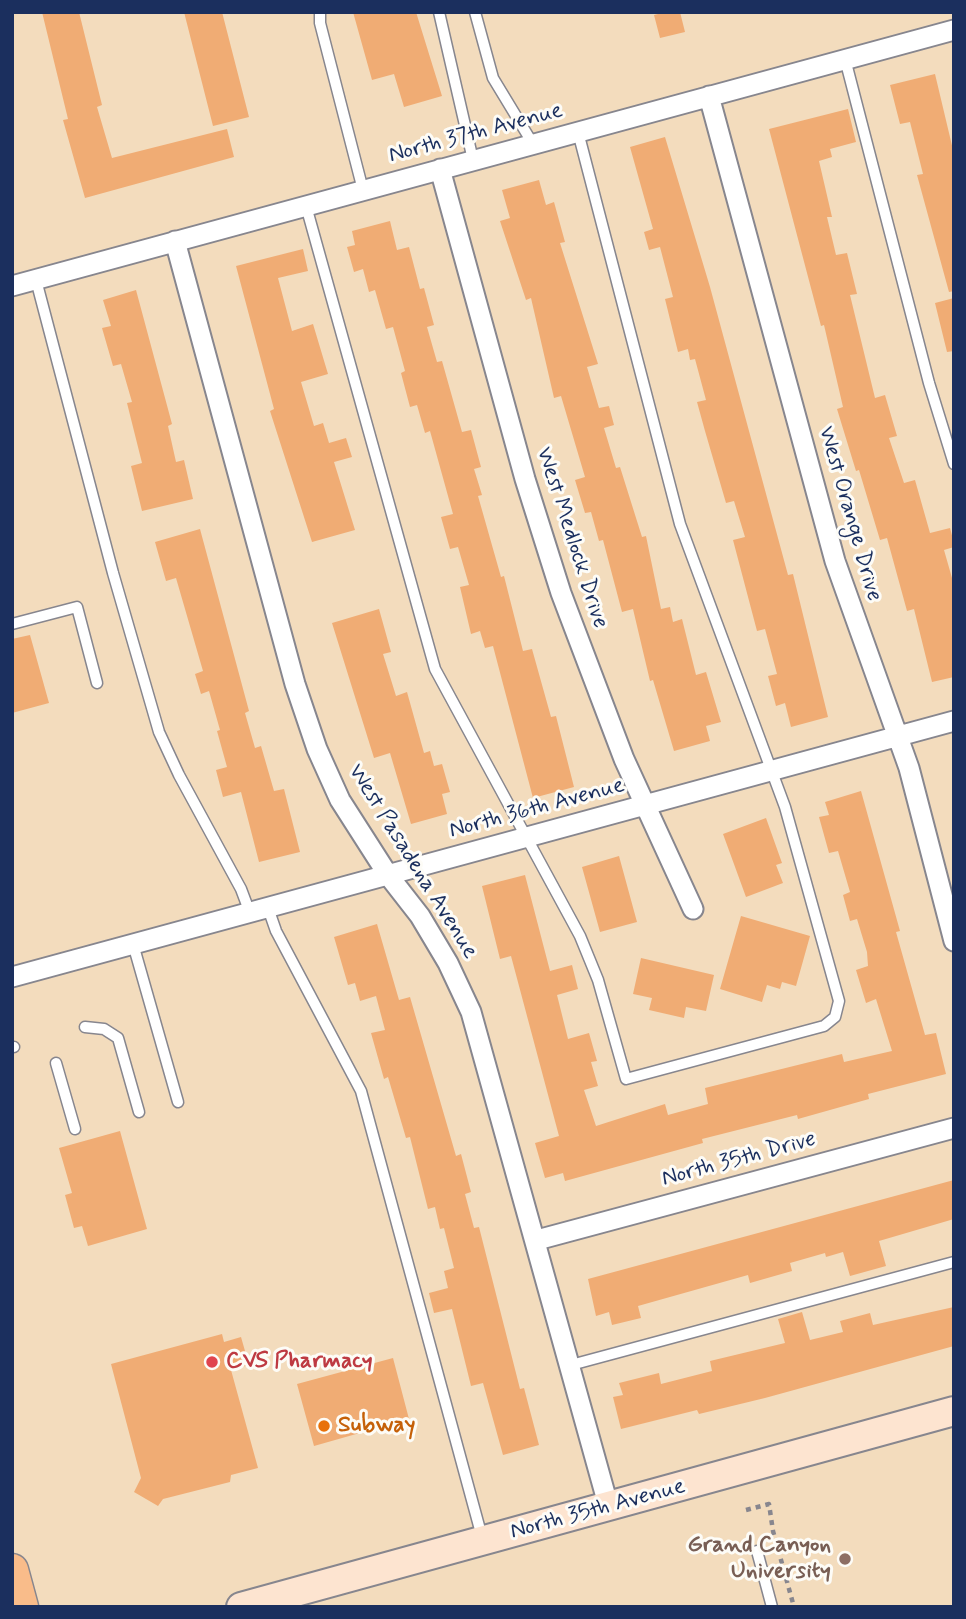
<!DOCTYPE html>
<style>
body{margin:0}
#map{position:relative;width:966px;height:1619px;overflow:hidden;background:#f3dcbd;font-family:Mynerve,sans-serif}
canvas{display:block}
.frame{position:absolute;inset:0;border:14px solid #1b2f5e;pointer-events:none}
</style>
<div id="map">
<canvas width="966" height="1619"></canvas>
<div class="frame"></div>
</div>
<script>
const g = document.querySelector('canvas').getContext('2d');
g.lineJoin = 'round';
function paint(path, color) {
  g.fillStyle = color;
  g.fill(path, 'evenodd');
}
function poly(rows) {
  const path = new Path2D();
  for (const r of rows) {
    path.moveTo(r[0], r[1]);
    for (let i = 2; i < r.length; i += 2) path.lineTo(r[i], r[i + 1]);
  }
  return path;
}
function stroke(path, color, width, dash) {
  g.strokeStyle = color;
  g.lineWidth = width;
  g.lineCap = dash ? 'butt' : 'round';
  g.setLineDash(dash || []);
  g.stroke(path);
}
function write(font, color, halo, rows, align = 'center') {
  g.font = font + ' Mynerve,sans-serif';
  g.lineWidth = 6;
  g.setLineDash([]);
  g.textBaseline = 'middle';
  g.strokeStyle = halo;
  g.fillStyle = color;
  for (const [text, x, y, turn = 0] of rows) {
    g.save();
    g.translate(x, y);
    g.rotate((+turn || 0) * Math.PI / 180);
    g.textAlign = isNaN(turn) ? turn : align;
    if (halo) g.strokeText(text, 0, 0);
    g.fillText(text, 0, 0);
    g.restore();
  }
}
paint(poly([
 [42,12,79,12,102,105,97,107,112,158,227,129,234,157,85,198,63,120,68,119],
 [184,12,222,12,249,117,213,126],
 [353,12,416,12,442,96,404,107,394,74,372,80],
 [666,12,680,12,685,32,660,38,654,15],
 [935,74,954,154,954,291,949,292,917,175,923,174,910,122,900,124,890,85],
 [848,109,856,142,830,149,832,157,819,161,832,217,827,217,836,255,847,253,857,294,850,295,875,398,885,395,897,436,889,438,904,483,915,480,930,533,950,528,954,543,954,547,944,550,954,585,954,677,932,682,914,609,907,611,887,538,880,540,859,470,856,471,837,409,843,407,824,325,821,326,769,129],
 [665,137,710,287,788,575,793,574,828,717,791,727,785,703,776,706,768,676,777,674,765,629,757,631,733,540,745,537,734,501,726,503,705,431,697,402,706,400,695,359,690,360,688,349,678,352,665,299,673,297,660,247,649,250,644,232,653,229,630,147],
 [539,180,546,205,554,202,565,242,560,243,598,364,587,367,599,408,609,406,614,425,604,428,616,468,620,467,642,537,646,536,661,609,670,607,673,622,682,619,696,675,706,672,721,722,706,726,710,741,674,751,653,680,650,681,633,609,622,612,603,540,599,541,591,512,585,513,575,480,585,477,561,396,554,398,531,298,526,300,500,221,510,218,502,190],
 [390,221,397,250,409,247,420,289,424,288,434,325,427,327,437,362,442,361,462,432,471,430,481,467,474,469,482,495,478,496,501,577,504,576,523,651,532,649,551,717,556,716,574,787,533,798,493,646,485,648,480,631,471,634,460,587,469,585,458,547,450,549,441,517,453,514,430,431,425,433,417,405,410,407,401,373,405,371,393,327,386,329,375,290,369,292,363,269,354,272,347,247,355,245,352,231],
 [303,249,308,271,278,278,292,331,313,324,328,374,301,382,314,426,323,423,329,443,346,438,352,457,334,462,355,530,312,542,270,411,274,409,236,266],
 [136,290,172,424,168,426,176,462,184,460,193,499,142,511,131,466,142,463,127,403,132,402,121,364,113,366,102,328,111,326,103,300],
 [954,298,954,351,947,352,935,303],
 [200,529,249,711,245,713,255,748,261,746,274,791,284,789,300,852,259,862,241,792,223,797,216,770,227,767,217,731,220,730,209,691,201,694,195,674,203,671,176,578,166,581,155,542],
 [379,609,391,652,383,654,396,696,407,692,424,753,430,751,434,766,442,764,450,792,442,794,447,814,411,824,390,753,374,758,332,623],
 [30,635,49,703,12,713,12,639],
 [861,791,900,931,896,932,925,1035,936,1033,946,1074,868,1094,869,1099,798,1119,797,1115,702,1139,703,1143,565,1181,563,1173,545,1178,535,1143,559,1136,511,956,500,959,482,886,525,875,550,971,572,965,578,989,557,995,568,1039,589,1033,597,1061,591,1062,598,1086,584,1090,596,1126,665,1104,668,1115,708,1104,705,1088,842,1054,844,1062,892,1051,876,999,866,1003,856,970,868,966,867,952,857,919,850,921,843,895,850,892,838,851,829,853,819,817,829,815,825,802],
 [766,818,782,863,776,865,783,883,746,897,723,834],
 [619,856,637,922,600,932,582,867],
 [741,916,810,936,796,986,782,982,780,989,767,985,762,1002,720,989],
 [377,924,399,1000,410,997,456,1156,461,1154,471,1192,465,1194,474,1228,479,1227,520,1389,524,1388,539,1445,503,1455,483,1383,471,1386,452,1309,434,1313,429,1293,448,1288,444,1271,454,1268,444,1228,440,1229,435,1207,428,1209,410,1137,406,1138,388,1077,384,1079,371,1033,385,1030,376,996,360,1001,355,983,348,985,334,937],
 [641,958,714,975,706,1011,686,1007,684,1018,649,1010,652,998,633,994],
 [120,1131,147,1229,88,1246,82,1226,74,1228,65,1195,72,1193,59,1148],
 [954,1180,954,1219,879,1241,886,1266,850,1276,843,1252,826,1257,825,1253,790,1263,792,1271,750,1283,748,1275,638,1306,641,1318,612,1325,609,1312,596,1316,588,1279],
 [954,1307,954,1346,765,1398,699,1414,697,1410,621,1429,613,1397,623,1395,619,1383,659,1373,661,1384,712,1371,710,1361,785,1343,778,1319,802,1312,810,1340,843,1332,840,1321,870,1313,873,1325],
 [222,1334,224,1342,241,1337,249,1365,231,1370,258,1468,231,1475,230,1482,163,1499,158,1506,134,1492,141,1478,111,1364],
 [393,1358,409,1419,314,1446,297,1384]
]), '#f0ac74');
const service = poly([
 [320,12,320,23,363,190],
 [439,12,473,160],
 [475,12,493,78,533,144],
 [845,59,929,383,954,464],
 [306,206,435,669,580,936,598,980,626,1079,824,1026,835,1017,839,1001,785,807,680,524,578,132],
 [36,280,113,573,159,732,179,775,241,889,250,913],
 [12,624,77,607,97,683],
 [268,908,276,931,361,1091,482,1537],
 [133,944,178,1102],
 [85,1027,104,1029,118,1038,139,1112],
 [12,1047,14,1047],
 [56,1063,75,1129],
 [571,1365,954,1262],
 [757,1551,772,1607]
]);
const minor = poly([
 [709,96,835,561,909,768,954,941],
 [440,169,525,479,561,593,624,759,693,909],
 [175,241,295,684,317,749,340,800,388,875,420,916,448,963,471,1012,609,1508],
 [12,286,954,30],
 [12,977,954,721],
 [537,1240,954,1128]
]);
const secondary = poly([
 [241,1607,954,1411]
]);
const primary = poly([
 [12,1570,22,1607]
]);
stroke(service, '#87868e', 13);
stroke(minor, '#87868e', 23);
stroke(secondary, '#87868e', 32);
stroke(primary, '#87868e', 35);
stroke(poly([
 [746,1510,769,1504,773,1531,794,1607]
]), '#87868e', 4.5, [5, 5]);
stroke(service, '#fff', 10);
stroke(minor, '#fff', 19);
stroke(secondary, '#fde4d0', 28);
stroke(primary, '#f9bc8a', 32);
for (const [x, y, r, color] of [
 [212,1362,7,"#e0444e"],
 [324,1426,7,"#e8710a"],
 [845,1559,7,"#8d6e63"]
]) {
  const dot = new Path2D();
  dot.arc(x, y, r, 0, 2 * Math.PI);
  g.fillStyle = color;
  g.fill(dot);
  stroke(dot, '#fdfcf7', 2.5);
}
write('23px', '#1b2f5e', '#fdfcf7', [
 ["North 37th Avenue",476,134,-15],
 ["West Orange Drive",849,514,74],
 ["West Medlock Drive",571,538,72],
 ["North 36th Avenue",537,809,-15],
 ["West Pasadena Avenue",412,862,58],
 ["North 35th Drive",739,1160,-15],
 ["North 35th Avenue",598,1510,-15]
]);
write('bold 23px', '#be3a42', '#fdfcf7', [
 ["CVS Pharmacy",226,1362]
], 'left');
write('bold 23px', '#c56008', '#fdfcf7', [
 ["Subway",338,1426]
], 'left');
write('bold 23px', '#785e54', '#fdfcf7', [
 ["Grand Canyon",831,1546],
 ["University",831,1572]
], 'right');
</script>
